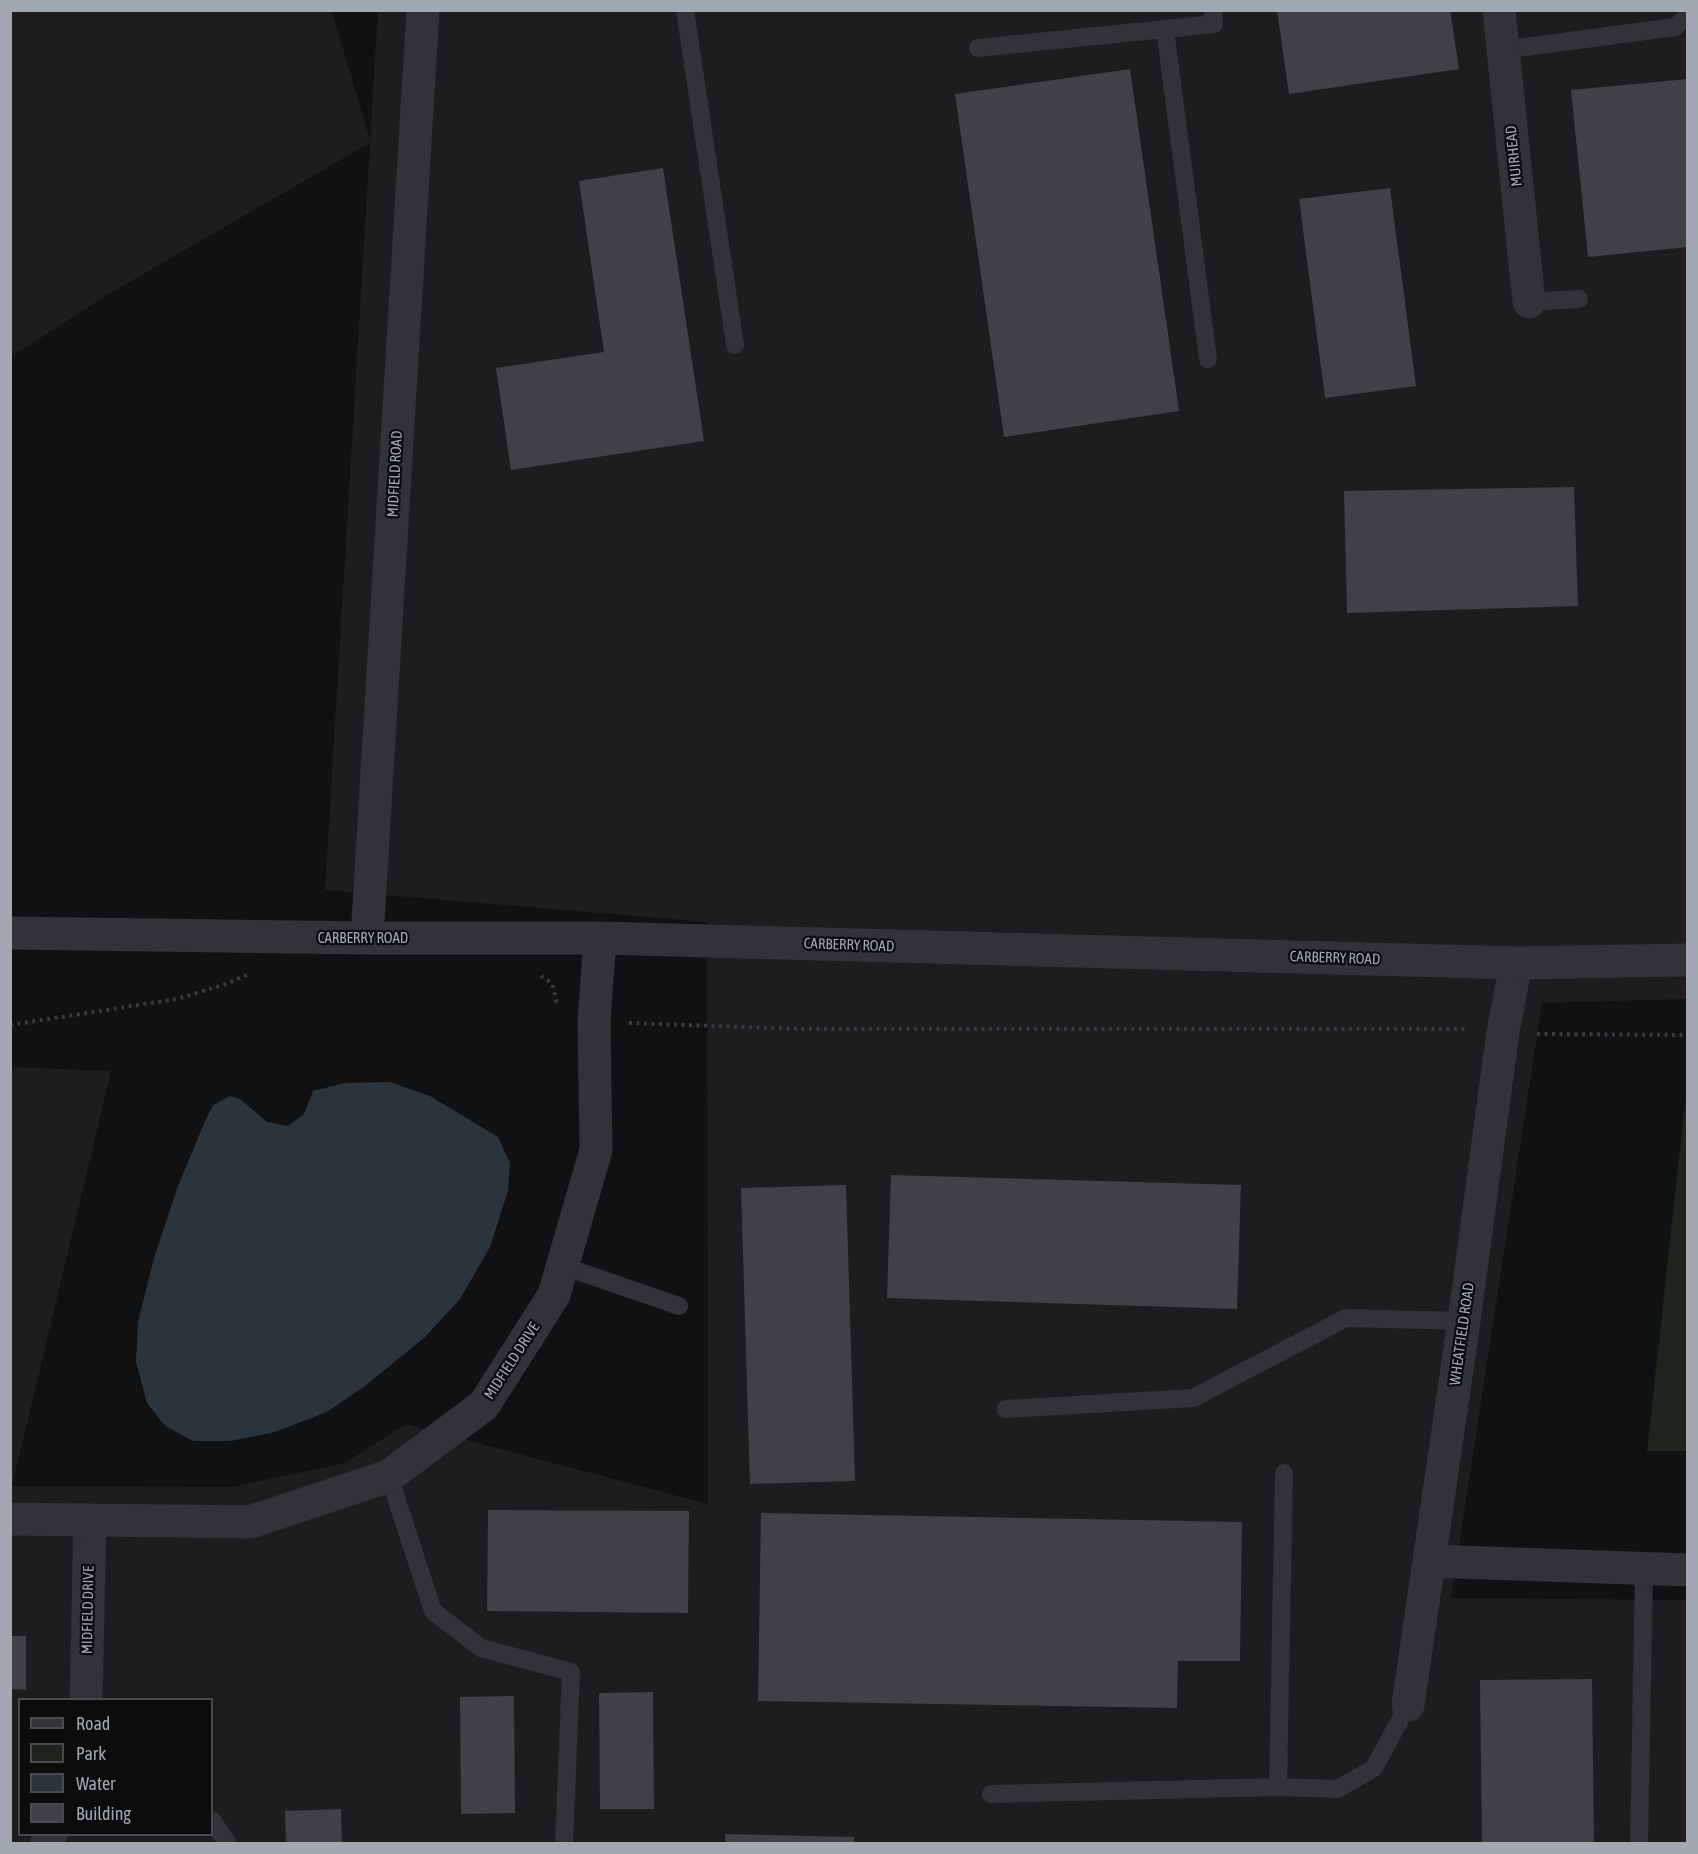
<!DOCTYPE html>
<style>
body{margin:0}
#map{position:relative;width:1698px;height:1854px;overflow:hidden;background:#101112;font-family:"Asap Condensed",sans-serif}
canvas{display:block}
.frame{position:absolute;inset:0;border:12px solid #a2a8b2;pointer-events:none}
.legend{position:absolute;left:18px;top:1698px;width:195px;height:138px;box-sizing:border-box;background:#0c0c0d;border:2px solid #484a4f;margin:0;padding:8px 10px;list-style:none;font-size:18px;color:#a2a8b2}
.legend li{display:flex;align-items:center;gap:12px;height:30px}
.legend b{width:30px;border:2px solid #484a4f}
</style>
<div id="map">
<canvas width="1698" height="1854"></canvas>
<div class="frame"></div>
<ul class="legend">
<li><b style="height:8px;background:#323337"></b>Road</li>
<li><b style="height:16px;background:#1d241d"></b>Park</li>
<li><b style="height:16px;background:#2a343a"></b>Water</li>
<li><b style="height:16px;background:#3f4145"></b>Building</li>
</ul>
</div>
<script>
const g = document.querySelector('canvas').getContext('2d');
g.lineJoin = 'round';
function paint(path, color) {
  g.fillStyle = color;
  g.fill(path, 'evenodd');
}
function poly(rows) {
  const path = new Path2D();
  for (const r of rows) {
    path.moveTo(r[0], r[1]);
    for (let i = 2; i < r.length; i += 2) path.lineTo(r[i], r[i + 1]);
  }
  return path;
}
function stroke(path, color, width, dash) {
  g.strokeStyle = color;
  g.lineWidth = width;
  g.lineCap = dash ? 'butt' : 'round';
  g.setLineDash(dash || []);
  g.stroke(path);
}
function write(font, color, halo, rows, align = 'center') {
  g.font = font + ' "Asap Condensed",sans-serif';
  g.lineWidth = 4.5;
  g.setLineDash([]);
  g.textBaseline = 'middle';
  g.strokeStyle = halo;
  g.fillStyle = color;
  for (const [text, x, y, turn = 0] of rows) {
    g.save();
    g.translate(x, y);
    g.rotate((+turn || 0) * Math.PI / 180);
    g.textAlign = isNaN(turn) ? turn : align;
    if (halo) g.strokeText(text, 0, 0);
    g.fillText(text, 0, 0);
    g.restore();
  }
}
paint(poly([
 [11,11,332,11,370,141,378,11,1687,11,1687,999,1542,1003,1451,1598,1687,1600,1687,1843,11,1843,11,1067,111,1071,12,1486,231,1487,345,1463,406,1424,708,1504,707,922,325,890,370,143,107,295,11,357],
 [20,1700,212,1700,212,1834,20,1834]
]), '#1d1d1f');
paint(poly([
 [1687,1085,1687,1451,1647,1451]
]), '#1d241d');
paint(poly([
 [390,1082,430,1096,498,1137,510,1163,508,1191,490,1247,460,1299,425,1337,365,1386,327,1412,275,1432,231,1441,193,1441,165,1426,147,1403,136,1362,138,1322,154,1258,178,1186,205,1121,213,1105,230,1096,240,1099,267,1122,288,1126,304,1114,313,1091,345,1083]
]), '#2a343a');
paint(poly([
 [1277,10,1450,10,1459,69,1289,94],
 [1130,69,1179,411,1004,437,955,94],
 [1688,79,1688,247,1588,257,1571,90],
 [663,168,704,441,511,470,496,368,604,352,579,181],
 [1390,188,1416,386,1325,398,1299,199],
 [1574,487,1578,606,1347,613,1344,491],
 [891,1175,1241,1185,1237,1309,887,1298],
 [846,1185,855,1481,750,1484,741,1188],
 [488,1510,689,1511,688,1613,487,1611],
 [761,1513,1242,1522,1240,1661,1178,1661,1177,1708,758,1701],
 [10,1636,26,1636,26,1690,10,1689],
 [1592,1679,1594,1844,1482,1844,1480,1680],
 [653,1692,654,1809,600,1809,599,1693],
 [514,1696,515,1813,461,1814,460,1697],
 [341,1809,342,1844,286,1844,285,1811],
 [725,1834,854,1837,854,1844,725,1844]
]), '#3f4145');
stroke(poly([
 [541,976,552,983,557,1004],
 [629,1023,803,1029,1467,1029],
 [10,1025,177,999,226,984,249,974],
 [1537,1034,1688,1035]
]), '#383a3e', 4, [3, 4.5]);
stroke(poly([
 [685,10,735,345],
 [1165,29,1208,359],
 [978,48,1214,24,1213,10],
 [1503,50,1675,27,1688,16],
 [1529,302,1579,299],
 [563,1266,679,1306],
 [1006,1409,1193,1398,1346,1318,1464,1321],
 [389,1476,433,1611,481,1648,571,1672,564,1844],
 [1278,1787,1284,1473],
 [991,1794,1278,1787,1338,1789,1374,1768,1408,1705],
 [212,1820,228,1844],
 [1639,1844,1644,1569]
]), '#323337', 18);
stroke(poly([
 [1499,10,1529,302],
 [10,933,367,938,600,938,1516,963,1688,960],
 [367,938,423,10],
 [10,1519,250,1522,389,1476,484,1405,554,1295,596,1150,594,1022,600,938],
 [1429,1561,1688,1570],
 [86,1700,90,1520],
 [1408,1705,1464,1321,1503,1032,1516,963],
 [46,1844,51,1834]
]), '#323337', 33);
write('15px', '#a2a8b2', '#0c0c0d', [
 ["MUIRHEAD",1514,156,-96],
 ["MIDFIELD ROAD",395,474,-87],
 ["CARBERRY ROAD",363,938],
 ["CARBERRY ROAD",849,945,2],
 ["CARBERRY ROAD",1335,958,2],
 ["WHEATFIELD ROAD",1462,1334,-82],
 ["MIDFIELD DRIVE",512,1361,-57],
 ["MIDFIELD DRIVE",88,1610,-89]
]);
</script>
